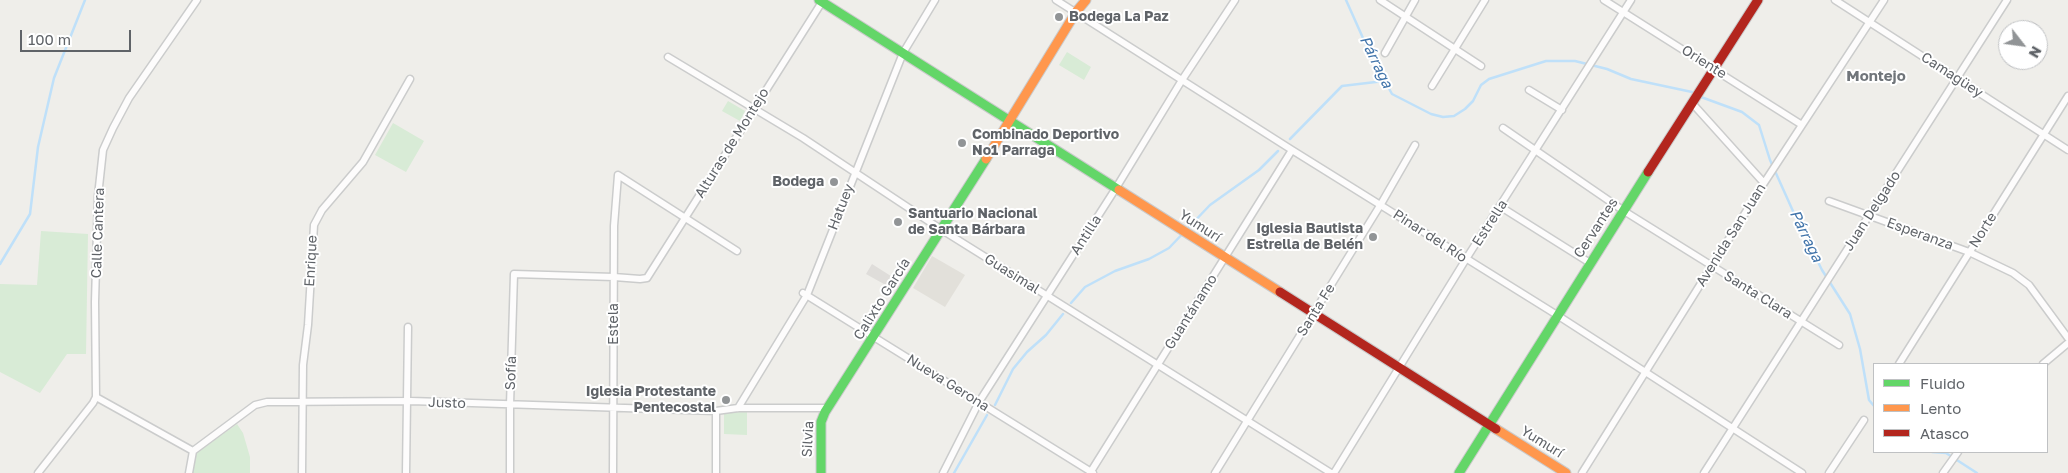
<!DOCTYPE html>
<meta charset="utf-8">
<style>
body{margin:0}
#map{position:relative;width:2068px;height:473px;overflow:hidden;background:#efeeea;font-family:"Golos Text",sans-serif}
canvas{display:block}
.legend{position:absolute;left:1873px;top:363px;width:175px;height:90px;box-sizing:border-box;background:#fff;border:1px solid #bfc1c3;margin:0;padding:6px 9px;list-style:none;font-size:15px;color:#5f6368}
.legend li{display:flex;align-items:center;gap:10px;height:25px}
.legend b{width:25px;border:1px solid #bfc1c3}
.north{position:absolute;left:1998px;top:20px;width:50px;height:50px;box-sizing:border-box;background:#fff;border:1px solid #bfc1c3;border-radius:50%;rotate:120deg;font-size:14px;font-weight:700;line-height:20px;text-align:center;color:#5f6368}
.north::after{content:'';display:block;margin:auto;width:18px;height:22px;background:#919496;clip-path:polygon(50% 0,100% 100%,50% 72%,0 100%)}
.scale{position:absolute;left:20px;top:30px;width:111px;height:22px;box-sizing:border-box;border:2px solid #5f6368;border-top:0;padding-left:6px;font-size:15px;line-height:18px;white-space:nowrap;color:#5f6368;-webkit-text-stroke:4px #fff;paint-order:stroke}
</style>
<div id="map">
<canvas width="2068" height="473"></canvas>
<ul class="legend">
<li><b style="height:6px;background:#63d668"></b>Fluido</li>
<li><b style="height:6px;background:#ff974d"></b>Lento</li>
<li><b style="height:6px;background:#b3261e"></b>Atasco</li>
</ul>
<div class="north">N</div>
<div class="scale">100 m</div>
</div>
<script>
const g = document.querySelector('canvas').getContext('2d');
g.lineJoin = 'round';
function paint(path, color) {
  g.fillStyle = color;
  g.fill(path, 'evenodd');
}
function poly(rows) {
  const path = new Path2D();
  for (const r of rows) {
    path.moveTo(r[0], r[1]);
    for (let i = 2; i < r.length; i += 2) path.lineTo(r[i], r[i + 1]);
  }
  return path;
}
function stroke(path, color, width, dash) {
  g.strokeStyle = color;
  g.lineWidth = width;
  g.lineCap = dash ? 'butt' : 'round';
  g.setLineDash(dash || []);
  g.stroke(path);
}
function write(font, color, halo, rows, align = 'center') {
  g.font = font + ' "Golos Text",sans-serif';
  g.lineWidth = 4;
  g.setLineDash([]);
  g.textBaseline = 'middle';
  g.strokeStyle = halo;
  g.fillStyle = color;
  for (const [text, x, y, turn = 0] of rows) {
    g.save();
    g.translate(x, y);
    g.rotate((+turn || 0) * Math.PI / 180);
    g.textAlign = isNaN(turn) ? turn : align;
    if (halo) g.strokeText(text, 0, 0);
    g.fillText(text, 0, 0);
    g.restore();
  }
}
paint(poly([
 [872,264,894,278,891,283,893,285,891,288,866,274]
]), '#dfddda');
paint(poly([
 [932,256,965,275,945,307,913,288]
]), '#e2e0da');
paint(poly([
 [1067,52,1091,67,1084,80,1059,65],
 [728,101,745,111,740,121,722,111],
 [393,123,424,141,406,172,375,155],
 [41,231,88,234,86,354,67,354,40,393,0,372,0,284,37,285],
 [724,411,747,412,747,435,724,434],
 [237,424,243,433,250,457,250,473,192,473,196,453]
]), '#d8ebd6');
stroke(poly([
 [1346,0,1371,56,1392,94,1431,114,1443,117,1454,116,1465,109,1473,101,1481,85,1489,79,1546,61,1575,61,1607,69,1631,79,1692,92],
 [1701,97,1742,112,1759,125,1770,160,1797,220,1822,270,1850,314,1860,349,1869,400,1874,406],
 [1290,139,1342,86,1384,81],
 [0,264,30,214,38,147,54,78,85,0],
 [1071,303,1085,287,1115,271,1149,259,1169,248,1210,205,1259,170,1278,151],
 [995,405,1013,369,1027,352,1046,335,1063,314],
 [1932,452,1946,453,1977,473],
 [954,473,987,415]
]), '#bfe0f9', 2.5);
const street = poly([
 [1056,0,1292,150,1557,315,1802,473],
 [1380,0,1481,66],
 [1604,0,1802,125],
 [1835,0,2068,150],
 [1385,53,1415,0],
 [668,57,803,138,942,230,1331,473],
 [1432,86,1485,0],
 [1529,90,1562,110],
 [1692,103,1764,183],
 [1503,128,1624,211,1839,345],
 [1829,201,1969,252,2013,273,2029,285,2068,338],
 [1501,207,1590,263],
 [803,293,1093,473],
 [1899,364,2068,96],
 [2043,364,2068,343],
 [96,397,193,451],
 [738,408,807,295,903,53,935,0],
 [716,411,716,473],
 [193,451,255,405,267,402,411,401,716,411,738,408,827,408],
 [38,473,93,403,96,397,95,302,98,196,103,150,113,128,129,98,197,0],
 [189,473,193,451],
 [302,473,303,365,308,325,314,225,322,210,363,162,410,79],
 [406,473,408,327],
 [510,473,510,405,514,274,614,277,640,279,647,278,822,2],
 [613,473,614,226,618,175,737,251],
 [943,473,979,402,1116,188,1182,80,1235,0],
 [1090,473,1292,150],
 [1215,473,1381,204,1415,145],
 [1334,473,1466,259,1631,0],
 [1582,473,1764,183,1884,0],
 [1704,473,2007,0],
 [1829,473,1864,420],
 [1943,473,1958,452]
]);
const fast = poly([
 [819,0,1119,190],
 [821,473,821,422,825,412,986,159],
 [1459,473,1648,172]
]);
const slow = poly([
 [986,159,1076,12,1086,0],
 [1119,190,1280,292],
 [1496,429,1566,473]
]);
const jam = poly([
 [1648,172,1758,0],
 [1280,292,1496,429]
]);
stroke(street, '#cbcccc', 9);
stroke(fast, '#cacacb', 11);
stroke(slow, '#cacacb', 11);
stroke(jam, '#cacacb', 11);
stroke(street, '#fdfcfc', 6);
stroke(fast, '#63d668', 9);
stroke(slow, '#ff974d', 9);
stroke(jam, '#b3261e', 9);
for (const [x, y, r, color] of [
 [1059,17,5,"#919496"],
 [962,143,5,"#919496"],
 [834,182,5,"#919496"],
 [898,222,5,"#919496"],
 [1373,237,5,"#919496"],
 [726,400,5,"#919496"]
]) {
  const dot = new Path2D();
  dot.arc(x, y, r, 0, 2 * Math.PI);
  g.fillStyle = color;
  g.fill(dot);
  stroke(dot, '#fff', 2);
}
write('bold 14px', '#5f6368', '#fff', [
 ["Bodega La Paz",1069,17],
 ["Combinado Deportivo",972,135],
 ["No1 Parraga",972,151],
 ["Bodega",824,182,"right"],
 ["Santuario Nacional",908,214],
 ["de Santa Bárbara",908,230],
 ["Iglesia Bautista",1363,229,"right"],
 ["Estrella de Belén",1363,245,"right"],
 ["Iglesia Protestante",716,392,"right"],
 ["Pentecostal",716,408,"right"]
], 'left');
write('14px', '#5f6368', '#fff', [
 ["Oriente",1704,62,32],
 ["Camagüey",1952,75,33],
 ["Alturas de Montejo",732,143,-58],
 ["Hatuey",841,207,-69],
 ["Juan Delgado",1872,211,-57],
 ["Estrella",1490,223,-57],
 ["Yumurí",1200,226,33],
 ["Cervantes",1596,228,-57],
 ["Norte",1983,230,-58],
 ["Calle Cantera",98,233,-88],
 ["Esperanza",1920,234,20],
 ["Antilla",1086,235,-57],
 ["Avenida San Juan",1731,235,-58],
 ["Pinar del Río",1430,236,33],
 ["Enrique",311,261,-87],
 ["Guasimal",1012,274,32],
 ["Santa Clara",1758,295,32],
 ["Calixto García",882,299,-58],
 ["Santa Fe",1316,310,-58],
 ["Guantánamo",1191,312,-58],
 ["Estela",614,324,-90],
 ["Sofía",511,373,-88],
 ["Nueva Gerona",948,383,32],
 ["Justo",447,403,2],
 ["Silvia",808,439,-87],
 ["Yumurí",1542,442,32]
]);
write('italic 15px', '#4174aa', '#fff', [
 ["Párraga",1376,62,64],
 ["Párraga",1806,236,64]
]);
write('bold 15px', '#70757a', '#fff', [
 ["Montejo",1876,76]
]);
</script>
